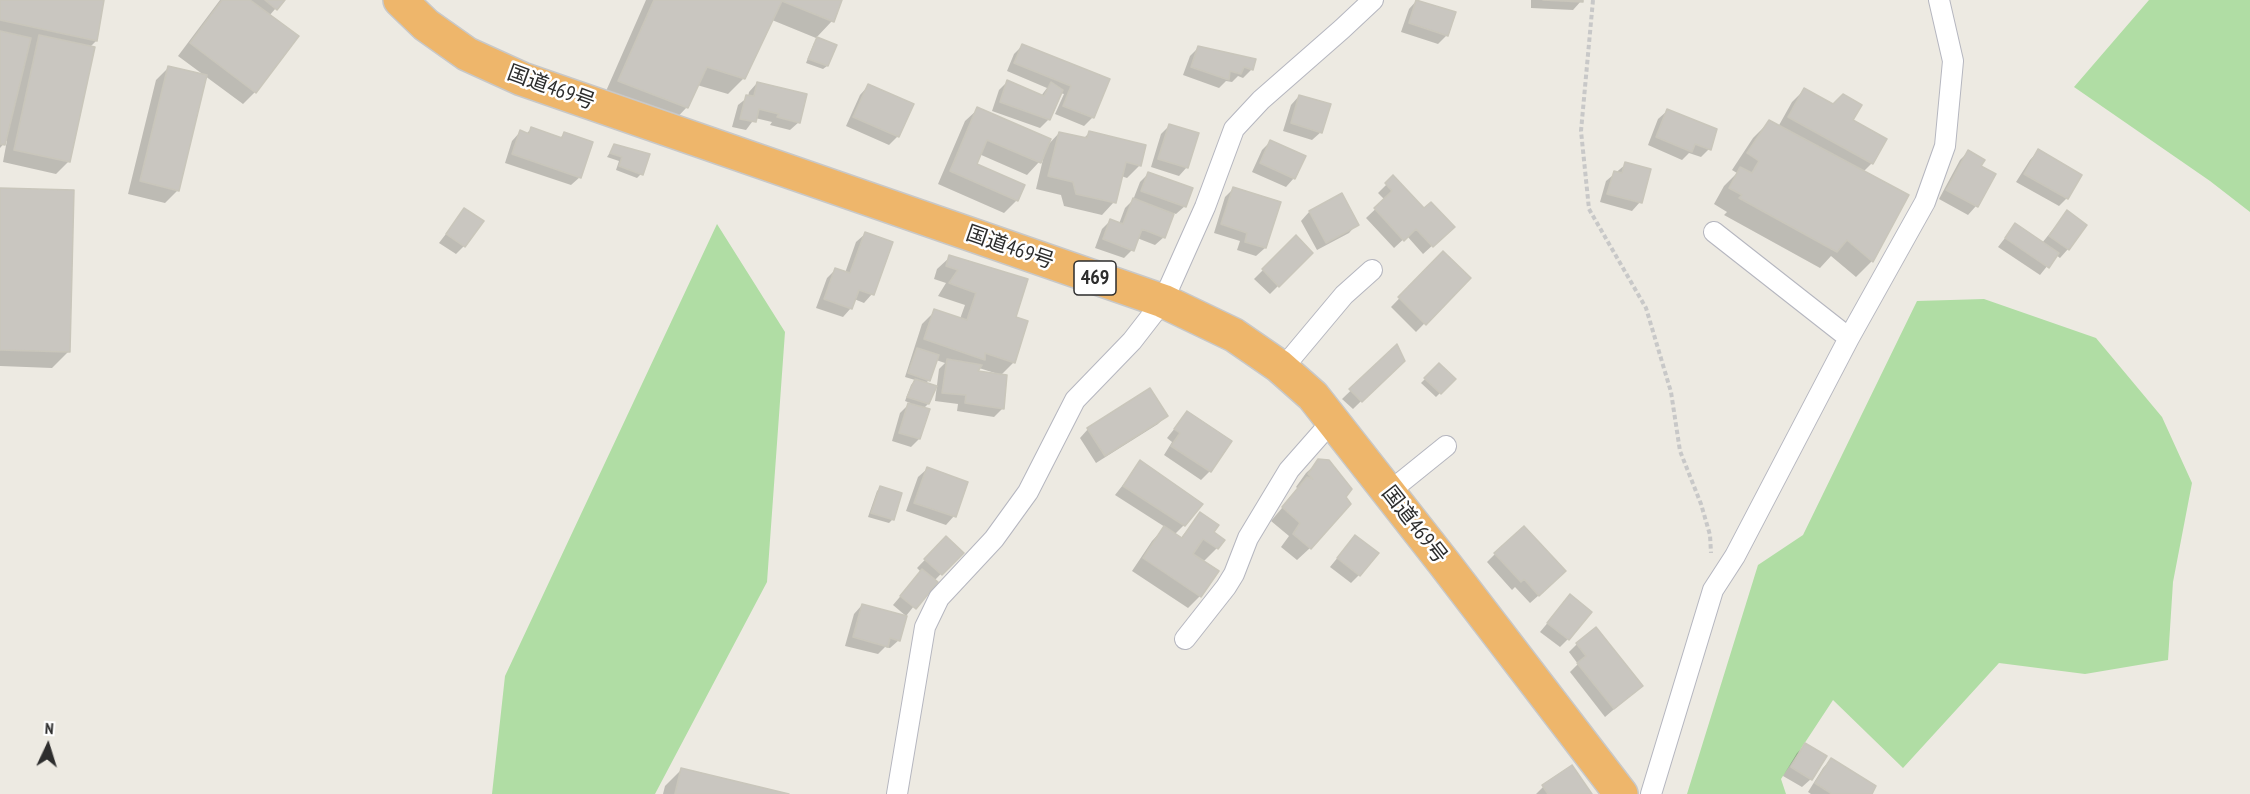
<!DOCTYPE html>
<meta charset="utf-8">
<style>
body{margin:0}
#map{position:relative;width:2250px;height:794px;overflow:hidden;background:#edeae2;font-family:"PT Sans Narrow",sans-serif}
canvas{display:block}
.north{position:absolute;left:18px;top:716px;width:60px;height:60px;-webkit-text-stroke:4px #fff;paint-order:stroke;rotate:4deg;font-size:16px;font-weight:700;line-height:24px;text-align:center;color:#2d2d2d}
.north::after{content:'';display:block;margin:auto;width:21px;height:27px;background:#2d2d2d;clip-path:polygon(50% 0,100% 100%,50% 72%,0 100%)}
</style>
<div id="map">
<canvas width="2250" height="794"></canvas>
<div class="north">N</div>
</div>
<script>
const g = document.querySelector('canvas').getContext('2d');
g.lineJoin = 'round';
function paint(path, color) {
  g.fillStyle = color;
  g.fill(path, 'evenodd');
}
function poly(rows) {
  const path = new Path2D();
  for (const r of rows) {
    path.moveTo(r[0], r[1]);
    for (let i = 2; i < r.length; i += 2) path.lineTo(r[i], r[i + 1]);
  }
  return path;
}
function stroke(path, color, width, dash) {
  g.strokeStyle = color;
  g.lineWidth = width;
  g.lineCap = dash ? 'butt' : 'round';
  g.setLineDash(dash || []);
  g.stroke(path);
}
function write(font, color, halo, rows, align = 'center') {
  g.font = font + ' "PT Sans Narrow","Noto Sans JP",sans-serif';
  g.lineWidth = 5;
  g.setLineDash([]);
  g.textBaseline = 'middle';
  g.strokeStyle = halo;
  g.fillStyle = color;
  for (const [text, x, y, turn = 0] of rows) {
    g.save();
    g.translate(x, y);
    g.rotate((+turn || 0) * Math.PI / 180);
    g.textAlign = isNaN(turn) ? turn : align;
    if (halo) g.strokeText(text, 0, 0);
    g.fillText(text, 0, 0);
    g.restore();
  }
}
paint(poly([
 [2149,0,2250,0,2250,212,2210,181,2074,87],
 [717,224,785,332,767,582,655,794,492,794,505,676],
 [1984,299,2096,338,2162,417,2192,483,2173,582,2168,660,2085,674,1999,663,1903,768,1833,700,1781,779,1786,794,1687,794,1758,565,1803,535,1917,301]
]), '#b0dda4');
paint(poly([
 [0,0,103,0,96,41,90,47,69,161,56,174,3,162,7,140,0,148],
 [220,0,283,0,269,16,255,92,243,104,178,56],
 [646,0,840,0,832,21,816,38,772,20,744,78,728,94,697,85,687,107,671,124,603,98],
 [1417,0,1454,13,1446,36,1438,44,1401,32,1409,9],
 [1531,0,1582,0,1573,10,1531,8],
 [817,39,827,66,823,69,806,63,814,43],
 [1022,46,1108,80,1093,117,1084,126,1055,114,1064,94,1060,93,1049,119,1040,128,992,111,999,90,1007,82,1041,96,1047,88,1007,71,1014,54],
 [1198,48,1252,69,1243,78,1238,76,1232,82,1226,81,1219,88,1183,75,1190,56],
 [168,68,178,190,165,203,128,194,156,80],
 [757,83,799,122,790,130,770,125,772,122,755,118,746,130,732,127,738,105,748,97,749,92],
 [868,86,912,105,897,137,889,145,846,126,860,95],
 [1804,90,1851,120,1872,163,1863,172,1872,261,1856,277,1831,256,1820,268,1724,215,1727,212,1714,204,1724,186,1737,173,1732,170,1753,138,1769,122,1778,127,1792,102],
 [1299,96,1321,132,1312,140,1283,131,1291,105],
 [978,109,1047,146,1059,133,1083,139,1089,133,1140,165,1127,178,1121,176,1114,202,1102,215,1064,206,1061,195,1036,189,1044,155,1043,155,1039,162,1027,175,979,154,975,164,1017,200,1004,213,938,184,965,121],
 [1667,111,1709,149,1701,157,1689,153,1682,160,1648,145,1658,119],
 [1169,126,1187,167,1179,176,1151,167,1161,134],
 [531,129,560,138,564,134,580,177,571,185,505,163,512,141,520,132,526,134],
 [1270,142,1294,178,1286,187,1252,172,1262,150],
 [615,145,641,174,637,178,616,170,619,161,607,157],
 [2038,151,2067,198,2059,206,2016,182,2030,160],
 [1968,152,1979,167,1994,175,1976,206,1968,215,1939,199,1960,160],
 [1626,164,1640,202,1632,211,1600,202,1606,181],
 [1148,174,1185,206,1176,214,1173,213,1164,237,1155,245,1137,238,1132,250,1124,258,1095,248,1102,229,1110,221,1119,224,1125,208,1133,200,1140,182],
 [1393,178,1444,235,1423,254,1407,236,1394,248,1366,218,1385,200,1378,193],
 [1234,188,1265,248,1256,256,1237,250,1240,241,1214,233,1225,197],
 [0,189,68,352,52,368,0,366],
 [1341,195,1357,224,1349,233,1317,250,1301,221,1309,212],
 [464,210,464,246,456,254,439,243],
 [2067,212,2085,225,2068,249,2060,258,2056,255,2040,275,1998,247,2015,225,2042,243],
 [865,234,872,294,864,303,854,299,851,308,843,317,816,308,827,278,836,269,845,273,856,242],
 [1296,237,1311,253,1270,294,1254,279],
 [1443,253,1469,278,1416,332,1391,307],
 [950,257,1014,318,1014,362,1001,375,1003,408,994,417,957,411,958,404,935,401,939,369,945,363,936,360,929,380,925,384,928,404,923,409,919,439,911,447,892,441,900,413,910,403,905,401,911,385,915,380,905,377,922,324,935,311,960,319,965,305,938,296,946,283,934,279,937,269],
 [979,368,998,374,997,375,976,373],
 [1396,347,1403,360,1353,409,1342,399],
 [1439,365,1454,379,1436,397,1421,383],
 [1187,413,1230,441,1210,471,1201,480,1164,455,1172,442,1167,438],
 [1166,416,1158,424,1096,463,1080,438,1088,429],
 [1319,461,1310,548,1297,560,1281,547,1289,536,1271,521,1298,489,1296,487,1306,473],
 [1141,462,1184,525,1174,535,1180,539,1200,514,1212,533,1217,548,1203,562,1200,596,1188,608,1132,571,1152,541,1165,527,1115,495],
 [927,469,954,516,946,525,906,511,918,477],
 [880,488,893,519,889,523,868,517,877,491],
 [946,538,961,553,934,581,906,616,893,605,921,572,917,568],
 [1347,546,1359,575,1351,583,1330,567],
 [1495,554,1556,580,1530,603,1515,587,1512,590,1487,562],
 [1570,596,1568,639,1560,647,1540,632],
 [862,605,899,640,890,648,885,647,878,654,845,646,854,614],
 [1577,644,1641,686,1605,717,1570,672,1578,664,1569,652],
 [1806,744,1811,779,1802,787,1783,776,1797,753],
 [1831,759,1870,794,1811,794,1808,792,1823,768],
 [681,770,782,794,663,794,665,786],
 [1543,787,1590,794,1536,794]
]), '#0003');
const building = poly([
 [0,0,104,0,97,41,0,20,0,0],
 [222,0,250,0,299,36,256,93,190,43,222,0],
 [265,0,285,0,277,10,265,0],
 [654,0,842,0,834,22,782,1,745,79,707,67,688,108,618,81,654,0],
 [1416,0,1456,12,1448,36,1409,23,1416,0],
 [1543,0,1583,0,1583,2,1543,0],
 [0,31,31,38,5,145,0,144,0,31],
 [39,35,95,47,70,162,14,150,39,35],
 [817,37,837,45,828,66,808,59,817,37],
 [1022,44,1110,79,1094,118,1063,106,1071,86,1014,63,1022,44],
 [1198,46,1256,59,1253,70,1244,67,1241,74,1230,71,1229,80,1191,67,1198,46],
 [168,66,207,75,179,191,140,181,168,66],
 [1007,80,1044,96,1051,82,1063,90,1050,120,1000,102,1007,80],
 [757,82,807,94,800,123,777,117,779,114,759,109,756,122,740,119,746,95,754,96,757,82],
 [868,84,914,104,899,137,853,117,868,84],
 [1804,88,1833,104,1843,94,1862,105,1853,120,1887,139,1873,164,1788,117,1804,88],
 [1299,95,1331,104,1322,133,1291,123,1299,95],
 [977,107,1051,139,1041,163,987,140,977,164,1025,185,1018,201,950,171,977,107],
 [1667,109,1717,129,1711,150,1695,144,1692,152,1656,137,1667,109],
 [1769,120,1909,195,1873,262,1847,240,1837,252,1739,198,1742,195,1729,188,1740,167,1752,173,1759,161,1747,153,1769,120],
 [1169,124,1199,133,1188,168,1158,159,1169,124],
 [531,127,562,138,564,132,593,142,581,178,512,154,520,130,529,134,531,127],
 [1089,131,1146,145,1141,166,1126,162,1116,203,1076,194,1073,182,1048,176,1059,132,1087,138,1089,131],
 [1270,140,1306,156,1295,179,1260,163,1270,140],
 [614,144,650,154,643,175,619,166,622,157,610,153,614,144],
 [2038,149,2082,175,2068,199,2024,174,2038,149],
 [1968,150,1985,160,1981,166,1996,174,1978,207,1946,190,1968,150],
 [1625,162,1651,169,1642,203,1607,194,1614,171,1622,173,1625,162],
 [1148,172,1193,188,1186,207,1141,191,1148,172],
 [1393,175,1424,208,1431,202,1455,227,1433,247,1416,229,1404,241,1374,208,1392,191,1385,183,1393,175],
 [1233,187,1281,202,1266,248,1245,242,1247,233,1221,224,1233,187],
 [0,188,74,190,70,352,0,350,0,188],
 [1342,193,1359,225,1326,243,1309,211,1342,193],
 [1133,198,1174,214,1165,238,1142,229,1134,251,1103,239,1110,219,1123,224,1133,198],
 [464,208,484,221,465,247,446,234,464,208],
 [2067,210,2087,225,2069,250,2049,236,2067,210],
 [2015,223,2059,253,2049,268,2005,238,2015,223],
 [865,232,893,242,874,295,859,290,852,309,824,299,835,268,850,273,865,232],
 [1296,235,1313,253,1279,287,1262,269,1296,235],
 [1443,251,1471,278,1426,325,1398,297,1443,251],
 [949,255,1028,279,1016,317,1028,321,1015,363,985,353,985,360,924,339,934,309,967,320,976,293,949,283,958,270,946,266,949,255],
 [1397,344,1405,361,1362,402,1349,389,1397,344],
 [917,348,939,355,930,381,908,373,917,348],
 [947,359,982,365,978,371,1007,375,1004,409,965,403,966,395,942,393,947,359],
 [1439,363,1456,379,1441,394,1424,378,1439,363],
 [915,379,937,386,929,404,907,397,915,379],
 [1150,388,1168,416,1105,456,1087,428,1150,388],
 [908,403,930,409,920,439,899,433,908,403],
 [1187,411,1232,441,1211,472,1171,446,1180,433,1174,429,1187,411],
 [1318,459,1329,460,1352,489,1346,497,1351,504,1311,549,1293,534,1300,523,1282,507,1307,477,1313,479,1308,474,1318,459],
 [1140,460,1203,504,1185,526,1123,486,1140,460],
 [927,467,968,482,956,517,914,503,927,467],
 [880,486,902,493,894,520,871,513,880,486],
 [1200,512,1219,525,1214,532,1225,540,1218,549,1203,539,1193,554,1219,571,1201,597,1143,558,1164,526,1182,538,1200,512],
 [1524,526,1566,571,1539,596,1524,579,1521,582,1494,553,1524,526],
 [1355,535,1379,553,1360,576,1337,558,1355,535],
 [946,536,964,553,942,575,924,559,946,536],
 [922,569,938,582,916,609,900,596,922,569],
 [1570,594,1592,612,1569,640,1547,623,1570,594],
 [862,604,907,616,900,641,890,638,888,647,853,637,862,604],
 [1596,627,1643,686,1614,709,1577,663,1586,656,1576,643,1596,627],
 [1805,743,1827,756,1812,780,1791,767,1805,743],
 [1831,758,1876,786,1872,794,1832,794,1815,783,1831,758],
 [1572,765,1592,794,1548,794,1542,785,1572,765],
 [681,768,789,794,675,794,681,768]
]);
paint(building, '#c9c6c0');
stroke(building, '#c9c6bb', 1.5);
const street = poly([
 [1714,232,1849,338],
 [1282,369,1344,295,1372,270],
 [1389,492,1446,446],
 [1185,639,1226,587,1234,574,1248,538,1289,470,1333,420],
 [897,794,925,627,939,598,994,539,1028,492,1075,400,1132,341,1163,301,1205,207,1234,129,1261,100,1342,29,1373,0],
 [1651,794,1713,590,1735,556,1849,338,1925,202,1945,146,1953,61,1939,0]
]);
const highway = poly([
 [400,0,426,25,467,54,522,79,1163,301,1234,335,1279,366,1313,396,1444,563,1621,794]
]);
stroke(street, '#b5b6bf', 22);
stroke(highway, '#c8c8c8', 36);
stroke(poly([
 [1593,0,1581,131,1589,209,1646,308,1671,392,1680,451,1701,504,1710,535,1711,553]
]), '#c8c8c8', 4, [4.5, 3]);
stroke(street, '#fff', 20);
stroke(highway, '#eeb66b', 33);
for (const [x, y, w] of [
 [1095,278,42]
]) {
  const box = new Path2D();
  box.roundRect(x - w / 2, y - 17, w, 34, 4.5);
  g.fillStyle = '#fff';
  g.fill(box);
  stroke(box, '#2d2d2d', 1.5);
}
write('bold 20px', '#2d2d2d', null, [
 ["469",1095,278]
]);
write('21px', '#2d2d2d', '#fff', [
 ["国道469号",551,88,20],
 ["国道469号",1010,248,19],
 ["国道469号",1414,525,52]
]);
</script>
